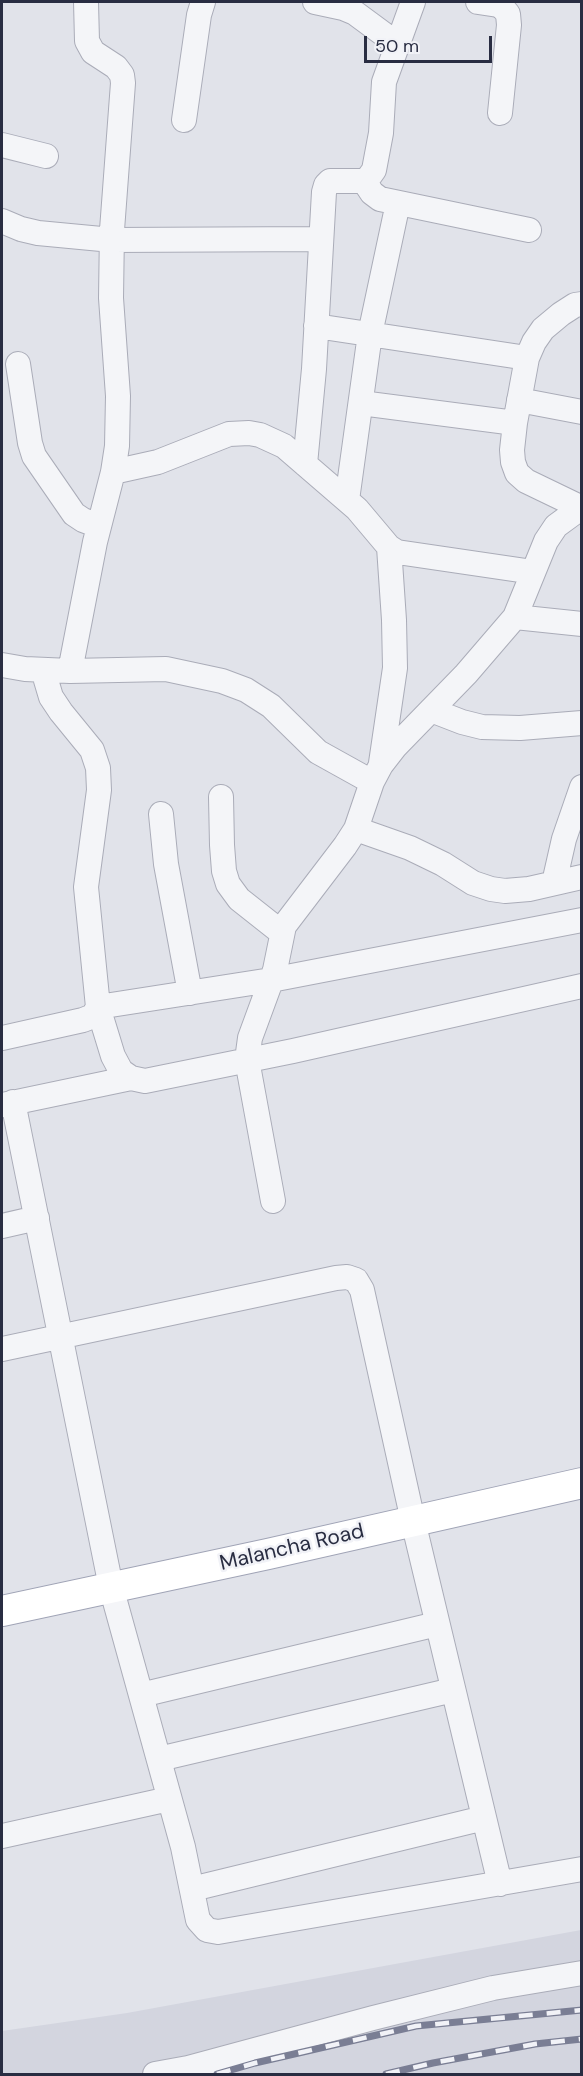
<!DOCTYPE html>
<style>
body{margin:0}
#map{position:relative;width:583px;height:2076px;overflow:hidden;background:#e1e3ea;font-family:"DM Sans",sans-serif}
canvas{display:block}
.frame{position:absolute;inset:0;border:3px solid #292d42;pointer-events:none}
.scale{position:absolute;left:364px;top:36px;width:128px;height:27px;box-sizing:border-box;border:3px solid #292d42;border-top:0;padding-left:8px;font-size:18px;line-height:21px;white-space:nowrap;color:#292d42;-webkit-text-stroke:4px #f1f2f7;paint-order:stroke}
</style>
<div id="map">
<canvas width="583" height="2076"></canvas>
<div class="frame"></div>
<div class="scale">50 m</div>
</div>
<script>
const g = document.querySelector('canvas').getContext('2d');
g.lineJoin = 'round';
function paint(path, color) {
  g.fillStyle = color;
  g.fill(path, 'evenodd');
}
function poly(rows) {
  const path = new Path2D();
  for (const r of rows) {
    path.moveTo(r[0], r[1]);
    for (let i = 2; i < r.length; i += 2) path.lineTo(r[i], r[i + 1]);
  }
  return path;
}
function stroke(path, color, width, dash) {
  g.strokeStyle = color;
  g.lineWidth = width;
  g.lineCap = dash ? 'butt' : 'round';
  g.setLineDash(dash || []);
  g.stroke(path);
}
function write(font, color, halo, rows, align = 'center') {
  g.font = font + ' "DM Sans",sans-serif';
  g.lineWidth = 5;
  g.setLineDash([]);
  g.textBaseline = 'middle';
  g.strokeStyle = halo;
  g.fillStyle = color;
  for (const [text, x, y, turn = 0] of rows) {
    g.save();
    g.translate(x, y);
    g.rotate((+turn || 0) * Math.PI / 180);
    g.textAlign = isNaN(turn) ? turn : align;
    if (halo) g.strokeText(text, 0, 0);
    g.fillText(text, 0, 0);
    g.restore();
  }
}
paint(poly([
 [581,1930,581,2074,2,2074,2,2031,127,2013]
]), '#d3d5df');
const minor = poly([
 [315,2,343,8,355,13,397,44],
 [478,2,498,5,503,8,508,14,509,25,500,113],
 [184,120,199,15,203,2],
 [2,145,46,156],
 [364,181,372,193,380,199,529,230],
 [2,221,21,229,38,233,112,240,321,239],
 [316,326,527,358],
 [18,364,30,443,34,456,74,514,83,520,99,526],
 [519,400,582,412],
 [361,403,515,423],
 [305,464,314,369,324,192,326,185,330,181,364,181,369,177,374,170,381,133,384,82,413,2],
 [113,472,158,462,229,434,249,433,260,435,284,446,357,509,389,547,397,552,533,572],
 [347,500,370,334,398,203],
 [580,507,526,481,517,473,513,462,512,450,515,423,527,358,534,342,543,329,561,314,575,305,582,304],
 [515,617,582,624],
 [2,665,25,669,70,671,166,669,222,681,246,690,271,706,318,752,372,782,356,829,410,848,443,864,473,883,491,889,505,891,529,889,582,877],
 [70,671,95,542,113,472,117,446,118,396,111,298,112,230,123,83,122,75,116,67,93,52,87,41,86,2],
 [431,710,462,722,482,727,520,728,582,723],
 [381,763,395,668,394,620,389,547],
 [372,782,381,765,395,747,466,674,515,617,546,541,556,526,582,507],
 [221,797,222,845,224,871,228,884,239,899,282,933],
 [161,814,166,864,190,993],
 [554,883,564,839,582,787],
 [582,920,271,980,98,1007,113,1056,121,1071,131,1078,145,1081,293,1051,582,986],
 [2,1038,83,1020,93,1016,98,1007,86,887,99,790,98,768,92,750,61,712,51,697,43,670],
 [13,1102,111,1587,183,1847,198,1920,207,1930,218,1932,582,1869],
 [2,1105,131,1078],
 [273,1201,247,1060,250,1038,275,970,284,926,345,846,356,829],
 [2,1226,37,1218],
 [2,1349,336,1278,347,1277,356,1280,362,1290,413,1521,500,1884],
 [141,1695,437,1624],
 [159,1759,453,1690],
 [2,1836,169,1799],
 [192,1889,484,1818],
 [155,2074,188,2068,373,2018,493,1988,582,1973]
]);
const major = poly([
 [2,1611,268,1554,582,1483]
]);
stroke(minor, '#aaacb8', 26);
stroke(major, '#a0a4b6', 32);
stroke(minor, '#f4f5f8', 24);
stroke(major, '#fff', 30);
const rail = poly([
 [217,2074,255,2063,416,2026,582,2010],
 [386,2074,433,2063,535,2044,582,2039]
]);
stroke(rail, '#7a7e94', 7);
stroke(rail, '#f1f2f7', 4.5, [14]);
write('21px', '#292d42', '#f1f2f7', [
 ["Malancha Road",292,1548,-13]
]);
</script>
